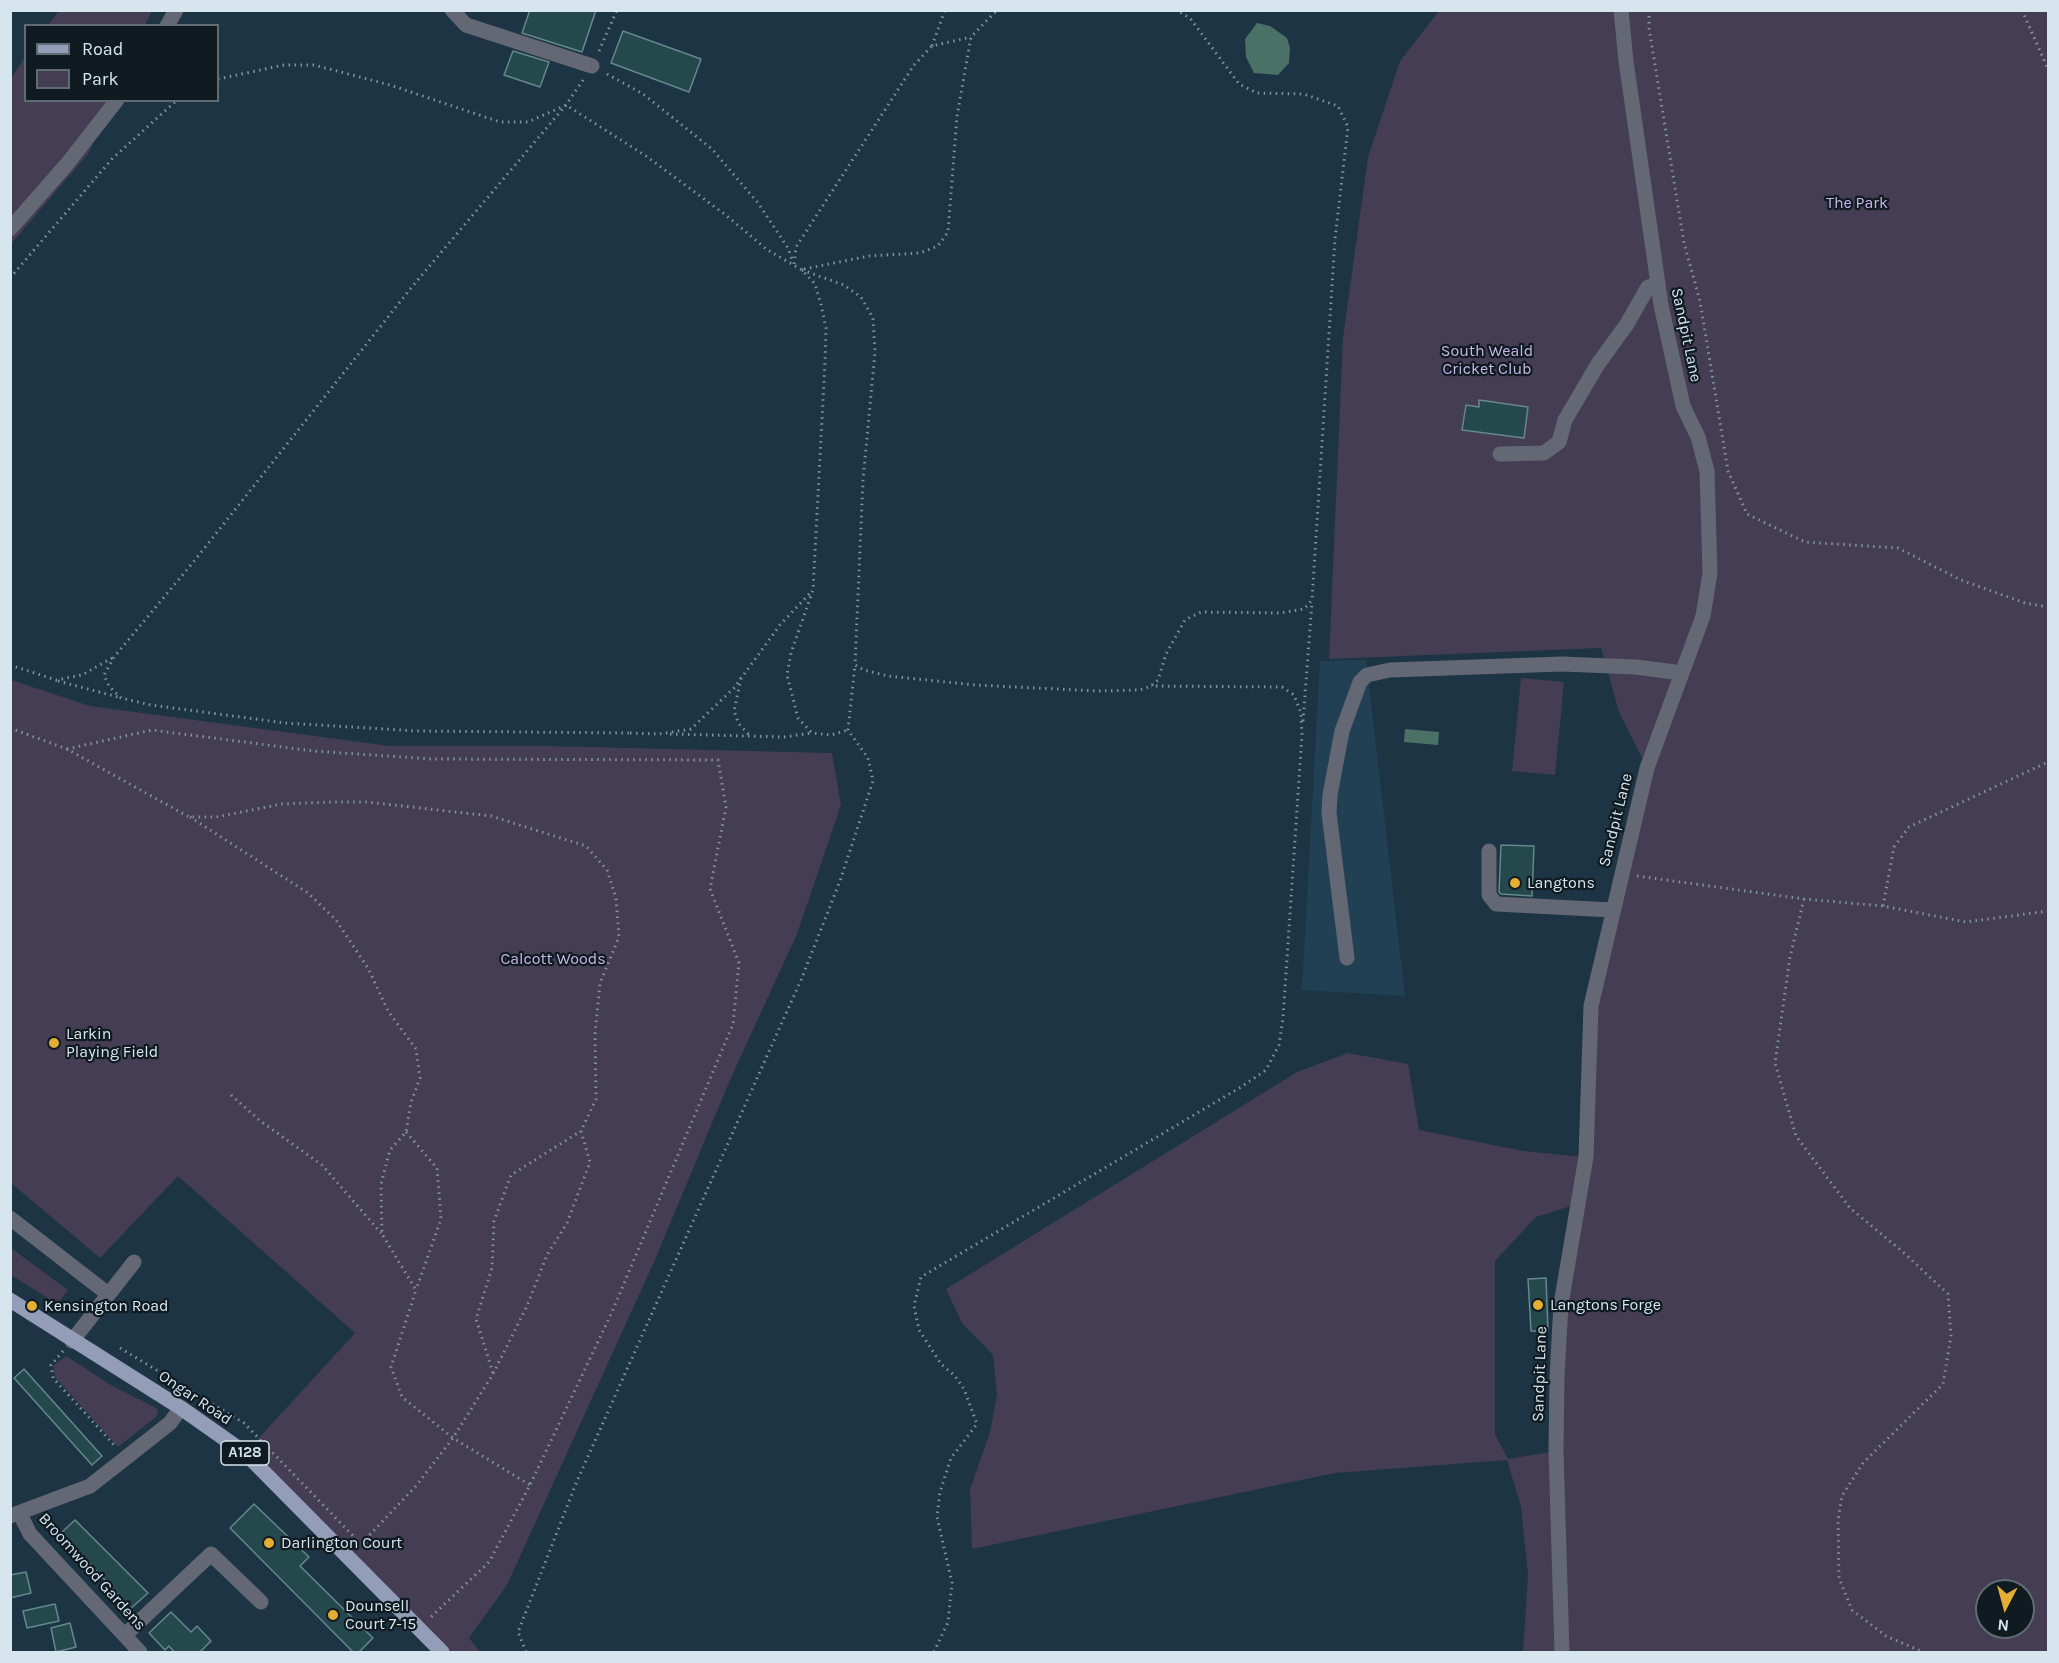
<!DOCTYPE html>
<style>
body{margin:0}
#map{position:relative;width:2059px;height:1663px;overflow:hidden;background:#1c3444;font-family:Karla,sans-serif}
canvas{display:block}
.frame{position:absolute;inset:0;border:12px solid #d6e5ee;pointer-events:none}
.legend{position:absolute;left:24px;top:24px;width:195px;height:78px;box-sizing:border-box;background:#101b21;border:2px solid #5f6c73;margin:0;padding:8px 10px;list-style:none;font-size:18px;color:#d6e5ee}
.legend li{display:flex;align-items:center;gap:12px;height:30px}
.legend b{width:30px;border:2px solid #5f6c73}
.north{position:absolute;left:1975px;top:1579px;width:60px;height:60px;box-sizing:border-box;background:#101b21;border:2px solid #5f6c73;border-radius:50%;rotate:186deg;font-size:16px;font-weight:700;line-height:24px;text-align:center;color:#d6e5ee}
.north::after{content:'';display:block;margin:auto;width:21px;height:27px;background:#e4ae35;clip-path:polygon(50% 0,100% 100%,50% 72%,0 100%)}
</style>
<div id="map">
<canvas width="2059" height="1663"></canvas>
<div class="frame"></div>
<ul class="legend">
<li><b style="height:8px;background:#949db7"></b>Road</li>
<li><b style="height:16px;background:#443d53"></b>Park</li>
</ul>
<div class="north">N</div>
</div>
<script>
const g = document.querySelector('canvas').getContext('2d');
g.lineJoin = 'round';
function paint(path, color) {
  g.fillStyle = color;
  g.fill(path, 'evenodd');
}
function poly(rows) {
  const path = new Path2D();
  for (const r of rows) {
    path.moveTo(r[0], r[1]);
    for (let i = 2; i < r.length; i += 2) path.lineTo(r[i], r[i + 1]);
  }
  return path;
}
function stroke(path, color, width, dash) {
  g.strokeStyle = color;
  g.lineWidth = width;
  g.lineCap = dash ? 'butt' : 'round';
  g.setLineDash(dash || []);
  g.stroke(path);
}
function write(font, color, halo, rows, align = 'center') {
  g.font = font + ' Karla,sans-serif';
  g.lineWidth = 4.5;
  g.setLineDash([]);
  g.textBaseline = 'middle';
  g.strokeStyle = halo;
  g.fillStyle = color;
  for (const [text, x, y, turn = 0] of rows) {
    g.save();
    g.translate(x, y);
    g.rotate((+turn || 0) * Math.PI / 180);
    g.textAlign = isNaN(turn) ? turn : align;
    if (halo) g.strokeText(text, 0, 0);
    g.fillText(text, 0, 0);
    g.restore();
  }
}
paint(poly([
 [1366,660,1405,996,1302,990,1320,661]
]), '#214053');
paint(poly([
 [59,11,59,10,152,11,145,25,48,25],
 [1439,11,2048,11,2048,1652,1523,1652,1528,1574,1521,1507,1507,1460,1335,1473,972,1549,970,1489,990,1432,997,1394,993,1355,962,1323,946,1289,1297,1072,1348,1053,1408,1064,1419,1130,1523,1151,1585,1157,1591,1006,1647,768,1619,712,1601,648,1329,659,1343,338,1368,157,1400,61],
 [1577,1204,1557,1377,1556,1451,1508,1459,1495,1434,1495,1261,1536,1217],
 [1987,1591,2023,1591,2023,1627,1987,1627],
 [25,57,26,100,112,101,88,154,11,244,11,78],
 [1521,678,1564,682,1555,775,1512,771],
 [11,680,90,706,390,746,547,746,832,753,841,805,797,934,730,1080,654,1262,507,1585,469,1638,480,1652,441,1652,245,1453,355,1333,178,1176,100,1258,11,1183],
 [11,1248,68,1290,57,1304,11,1275],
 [66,1356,111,1385,156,1408,158,1411,157,1416,118,1447,55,1377,53,1366]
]), '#443d53');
paint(poly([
 [1257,23,1270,26,1287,38,1290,48,1289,63,1278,75,1254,73,1246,57,1245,39],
 [1405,729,1439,732,1438,745,1404,742]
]), '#4b7066');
const building = poly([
 [530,10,596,10,582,52,522,33,530,10],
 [623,31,701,59,689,92,611,63,623,31],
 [513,51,549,62,540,87,504,75,513,51],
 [1479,400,1528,407,1524,438,1462,430,1466,405,1479,407,1479,400],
 [1501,845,1534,846,1532,896,1501,894,1499,892,1501,845],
 [1546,1278,1548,1331,1531,1331,1528,1279,1546,1278],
 [24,1369,102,1456,92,1465,14,1378,24,1369],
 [254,1504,309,1557,300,1566,373,1638,358,1653,354,1653,230,1528,254,1504],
 [75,1520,148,1593,128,1611,115,1597,118,1594,61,1533,75,1520],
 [26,1572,31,1593,10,1598,10,1575,26,1572],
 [55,1604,59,1621,27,1628,23,1611,55,1604],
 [171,1612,191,1632,197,1626,211,1641,199,1653,175,1653,169,1646,165,1650,149,1633,171,1612],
 [70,1623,76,1647,56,1652,51,1628,70,1623]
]);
paint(building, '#25484d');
stroke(building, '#64888d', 1.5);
stroke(poly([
 [1649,10,1649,28,1684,243,1700,301,1728,471,1747,514,1805,542,1898,548,1961,580,2025,603,2048,607],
 [2022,10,2048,69],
 [932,46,945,10],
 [599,51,617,10],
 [607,74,643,94,712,149,758,203,788,248,793,262],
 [218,79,284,65,314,65,390,85,500,122,528,122,566,105,646,156,727,216,766,249,802,270,815,284,821,304,826,328,825,362,813,590,791,653,787,675,798,718,812,733,831,735,848,730],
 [583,80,566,105,411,288,195,560,114,657,104,675,109,686,121,698,151,705,285,723,417,731,629,733],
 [794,264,796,247,914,65,932,46,971,37],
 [804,269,869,256,920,253,938,246,948,232,957,116,971,37,997,10],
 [802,270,844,285,861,297,873,318,875,352,863,480,855,665,864,670,888,676,975,685,1097,691,1140,690,1151,686,1158,680,1166,654,1185,620,1201,612,1280,613,1304,609,1312,600,1335,239,1348,127,1338,106,1304,94,1257,93,1239,84,1190,18,1176,10],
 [10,278,112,159,177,100],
 [10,665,56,680,82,675,112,658],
 [741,678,734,711,739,724,749,735],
 [58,681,118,697],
 [1303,721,1312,602],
 [10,728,67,749,189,817,216,817,282,804,333,802,367,802,491,816,586,846,607,870,616,898,619,937,600,983,595,1034,596,1099,581,1131,590,1162,567,1223,547,1255,527,1306,493,1374,453,1438,416,1486,360,1545],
 [630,733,659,734,691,729,734,688,780,625,811,592],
 [670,734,784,737,812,733],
 [67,749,152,730,313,751,431,759,718,760,726,807,710,889,739,963,733,1024,612,1312,530,1485,489,1562,431,1617],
 [190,817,308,893,336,920,368,968,388,1011,416,1049,420,1078,411,1102,406,1132,390,1150,381,1184,382,1234,416,1290,391,1367,402,1397,453,1438,530,1485],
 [1637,876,1804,899,1883,906,1966,922,2048,911],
 [1804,899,1790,957,1775,1063,1796,1136,1850,1208,1903,1252,1948,1294,1951,1336,1943,1384,1863,1463,1842,1496,1838,1520,1839,1578,1852,1610,1886,1636,1923,1652],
 [1883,906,1894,847,1909,827,2048,762],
 [231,1095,259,1120,322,1165,381,1233],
 [406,1132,437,1168,441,1219,416,1290],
 [120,1348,244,1423,357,1540],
 [63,1351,51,1365,53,1378,115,1446],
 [493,1373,476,1319,492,1268,494,1221,511,1175,581,1131],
 [526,1652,518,1632,577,1481,801,980,840,881,873,781,868,758,848,730,855,665],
 [934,1652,948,1622,952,1583,937,1517,940,1492,951,1458,977,1424,964,1389,955,1376,941,1364,919,1330,914,1306,921,1277,1241,1087,1266,1070,1279,1045,1283,1018,1302,735,1301,713,1294,695,1282,687,1151,686]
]), '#8194a1', 3, [1.5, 4.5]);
stroke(poly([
 [452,10,466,25,592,66],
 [167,26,176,10],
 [10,229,67,164,117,100],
 [1500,454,1544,453,1559,442,1565,420,1598,364,1627,324,1648,287,1657,284],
 [1489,851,1489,895,1496,904,1612,910],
 [1347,958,1329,813,1330,795,1342,731,1360,682,1367,675,1390,670,1562,664,1636,667,1682,673],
 [10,1218,108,1294],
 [72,1341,134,1262],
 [20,1514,30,1534,140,1652],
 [10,1516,90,1486,170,1423,181,1408],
 [125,1635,211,1554,261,1602],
 [1562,1652,1556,1451,1557,1377,1561,1304,1586,1157,1591,1006,1647,768,1703,616,1710,573,1707,471,1698,437,1683,406,1661,305,1626,61,1621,10]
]), '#636874', 15);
stroke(poly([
 [10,1300,181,1408,245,1453,442,1652]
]), '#949db7', 15);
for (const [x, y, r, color] of [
 [1515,883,6,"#e4ae35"],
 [54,1043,6,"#e4ae35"],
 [1538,1305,6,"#e4ae35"],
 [32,1306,6,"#e4ae35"],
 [269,1543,6,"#e4ae35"],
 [333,1615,6,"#e4ae35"]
]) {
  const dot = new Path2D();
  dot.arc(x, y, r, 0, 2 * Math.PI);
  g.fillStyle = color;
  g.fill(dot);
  stroke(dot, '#101b21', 2);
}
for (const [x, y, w] of [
 [245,1453,48]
]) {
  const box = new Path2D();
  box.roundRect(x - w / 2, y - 12, w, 24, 4.5);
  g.fillStyle = '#101b21';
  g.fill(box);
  stroke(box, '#d6e5ee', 1.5);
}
write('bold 15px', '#d6e5ee', null, [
 ["A128",245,1453]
]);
write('16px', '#c7b5ea', '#101b21', [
 ["The Park",1857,203],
 ["South Weald",1487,351],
 ["Cricket Club",1487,369],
 ["Calcott Woods",553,959]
]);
write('16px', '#d6e5ee', '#101b21', [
 ["Sandpit Lane",1686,335,78],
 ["Sandpit Lane",1616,820,-76],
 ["Sandpit Lane",1540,1374,-88],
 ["Ongar Road",195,1398,34],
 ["Broomwood Gardens",92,1572,48]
]);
write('16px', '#d6e5ee', '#101b21', [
 ["Langtons",1527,883],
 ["Larkin",66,1034],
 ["Playing Field",66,1052],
 ["Langtons Forge",1550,1305],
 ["Kensington Road",44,1306],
 ["Darlington Court",281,1543],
 ["Dounsell",345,1606],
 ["Court 7-15",345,1624]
], 'left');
</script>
